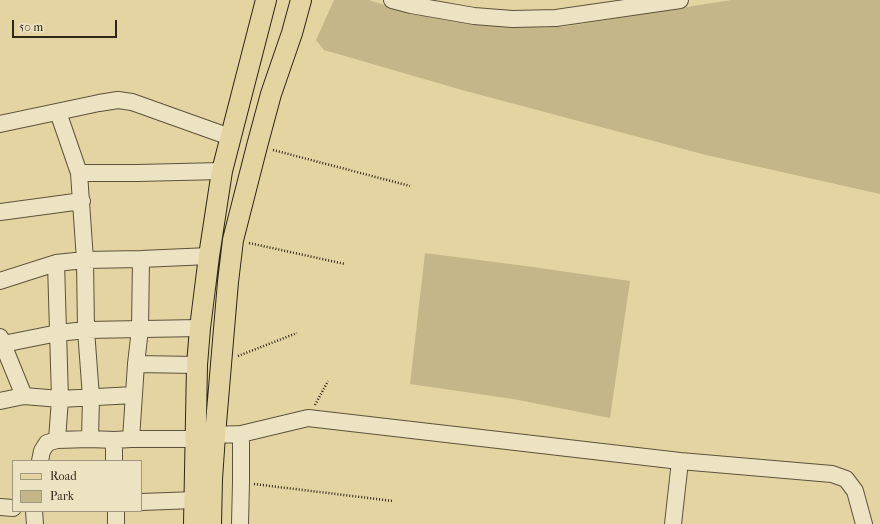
<!DOCTYPE html>
<style>
body{margin:0}
#map{position:relative;width:880px;height:524px;overflow:hidden;background:#e4d4a2;font-family:"IM FELL French Canon",serif}
canvas{display:block}
.legend{position:absolute;left:12px;top:460px;width:130px;height:52px;box-sizing:border-box;background:#ede3c3;border:1px solid #a1977e;margin:0;padding:5px 7px;list-style:none;font-size:12px;color:#302617}
.legend li{display:flex;align-items:center;gap:8px;height:20px}
.legend b{width:20px;border:1px solid #a1977e}
.scale{position:absolute;left:12px;top:20px;width:105px;height:18px;box-sizing:border-box;border:2px solid #302617;border-top:0;padding-left:5px;font-size:12px;line-height:14px;white-space:nowrap;color:#302617;-webkit-text-stroke:3px #ede3c3;paint-order:stroke}
</style>
<div id="map">
<canvas width="880" height="524"></canvas>
<ul class="legend">
<li><b style="height:5px;background:#e4d4a2"></b>Road</li>
<li><b style="height:11px;background:#c5b68a"></b>Park</li>
</ul>
<div class="scale">50 m</div>
</div>
<script>
const g = document.querySelector('canvas').getContext('2d');
g.lineJoin = 'round';
function paint(path, color) {
  g.fillStyle = color;
  g.fill(path, 'evenodd');
}
function poly(rows) {
  const path = new Path2D();
  for (const r of rows) {
    path.moveTo(r[0], r[1]);
    for (let i = 2; i < r.length; i += 2) path.lineTo(r[i], r[i + 1]);
  }
  return path;
}
function stroke(path, color, width, dash) {
  g.strokeStyle = color;
  g.lineWidth = width;
  g.lineCap = dash ? 'butt' : 'round';
  g.setLineDash(dash || []);
  g.stroke(path);
}
paint(poly([
 [334,0,369,0,394,8,462,20,562,27,731,0,880,0,880,194,706,155,462,90,324,50,316,40],
 [425,253,533,267,630,281,610,418,513,399,410,384]
]), '#c5b68a');
const minor = poly([
 [392,0,411,5,474,16,512,19,556,18,680,0],
 [58,112,79,173,85,260,86,330,91,397,90,439,114,440,131,439,195,439],
 [0,124,99,103,118,100,132,102,230,137],
 [79,173,137,173,222,171],
 [0,212,82,201],
 [56,263,60,399,57,440],
 [0,281,56,263,85,260,141,259,209,256],
 [0,337,24,396],
 [3,344,58,333,86,330,200,328],
 [136,364,197,365],
 [0,401,24,396,60,399,134,395],
 [215,435,241,434,308,418,680,461,832,474,846,479,855,491,864,524],
 [131,439,136,364,140,329,141,259],
 [114,440,114,461],
 [40,461,42,451,47,443,57,440,90,439],
 [141,502,195,500],
 [0,507,13,508],
 [34,511,35,524],
 [116,511,116,524],
 [240,524,241,482,241,434],
 [673,524,680,461]
]);
const major = poly([
 [194,524,197,365,200,328,209,256,222,171,266,0],
 [211,524,212,479,215,435,228,282,233,240,257,146,271,94,292,33,301,0]
]);
stroke(minor, '#5d523a', 18);
stroke(major, '#302617', 22);
stroke(poly([
 [273,150,410,186],
 [249,243,345,264],
 [238,356,297,333],
 [315,405,328,381],
 [254,484,393,501]
]), '#302617', 2.5, [1, 2]);
stroke(minor, '#ede3c3', 16);
stroke(major, '#e4d4a2', 20);
</script>
